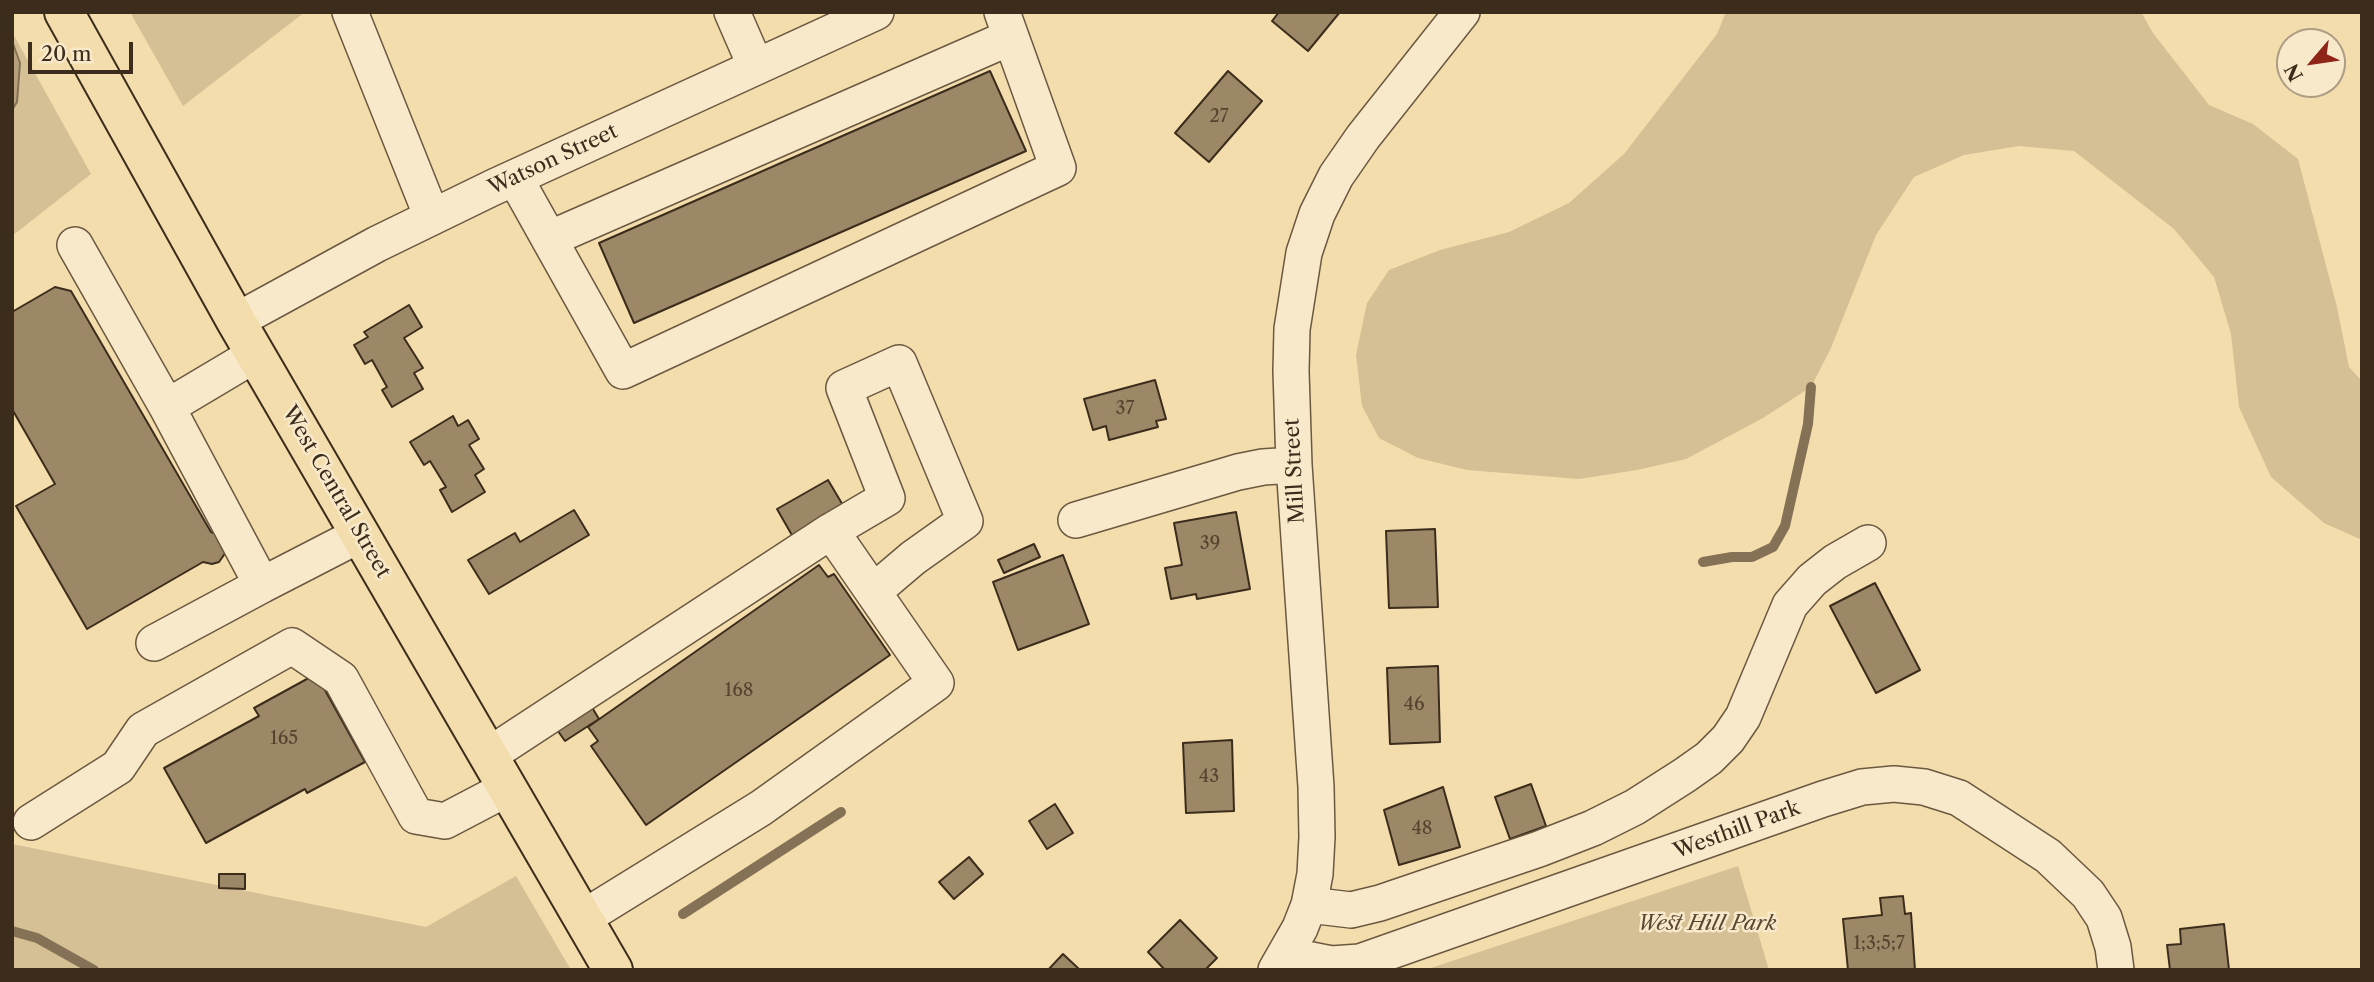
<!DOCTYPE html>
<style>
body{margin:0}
#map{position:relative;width:2374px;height:982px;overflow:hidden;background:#f4ddad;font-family:"Libre Caslon Text",serif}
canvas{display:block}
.frame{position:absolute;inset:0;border:14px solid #3c2c1c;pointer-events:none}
.north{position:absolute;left:2276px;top:28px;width:70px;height:70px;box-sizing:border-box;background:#f8e9ca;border:2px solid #ad9d84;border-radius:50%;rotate:241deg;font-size:19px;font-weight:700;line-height:28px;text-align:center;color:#3c2c1c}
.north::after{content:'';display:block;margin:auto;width:24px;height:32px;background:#8f2418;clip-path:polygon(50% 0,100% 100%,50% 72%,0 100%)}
.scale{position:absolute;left:28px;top:42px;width:105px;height:32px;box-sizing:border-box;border:4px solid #3c2c1c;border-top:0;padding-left:9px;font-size:21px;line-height:24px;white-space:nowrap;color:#3c2c1c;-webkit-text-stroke:5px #f8e9ca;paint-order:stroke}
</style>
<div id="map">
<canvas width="2374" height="982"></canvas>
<div class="frame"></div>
<div class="north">N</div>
<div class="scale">20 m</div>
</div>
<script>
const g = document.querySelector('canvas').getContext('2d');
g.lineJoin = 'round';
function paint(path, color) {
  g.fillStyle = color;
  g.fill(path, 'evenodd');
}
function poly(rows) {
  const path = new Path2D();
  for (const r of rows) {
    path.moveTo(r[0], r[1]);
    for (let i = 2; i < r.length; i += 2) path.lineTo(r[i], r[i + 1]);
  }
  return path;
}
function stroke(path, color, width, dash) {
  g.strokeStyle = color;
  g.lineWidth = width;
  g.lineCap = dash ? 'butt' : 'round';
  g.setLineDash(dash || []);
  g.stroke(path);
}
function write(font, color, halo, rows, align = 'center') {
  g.font = font + ' "Libre Caslon Text",serif';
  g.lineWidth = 5;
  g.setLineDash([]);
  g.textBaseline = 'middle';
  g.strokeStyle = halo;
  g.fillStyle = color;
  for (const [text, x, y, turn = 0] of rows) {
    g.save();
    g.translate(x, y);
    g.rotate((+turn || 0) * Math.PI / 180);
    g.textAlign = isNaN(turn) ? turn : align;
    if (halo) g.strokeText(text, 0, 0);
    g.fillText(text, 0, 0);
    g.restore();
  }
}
paint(poly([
 [130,12,305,12,183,106],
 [1726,12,2141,12,2153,33,2209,105,2253,124,2298,159,2337,307,2349,367,2362,381,2362,540,2324,523,2271,477,2239,407,2231,334,2214,277,2174,229,2074,151,2019,146,1964,155,1914,177,1876,235,1831,348,1811,387,1763,418,1686,459,1637,470,1579,479,1467,470,1418,458,1379,438,1362,406,1356,355,1367,303,1389,270,1440,250,1509,232,1569,203,1624,154,1717,34],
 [12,32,91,174,12,236],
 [12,844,426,927,516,876,571,970,12,970],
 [1738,866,1769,970,1425,970]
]), '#d5bf94');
const water = poly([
 [12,41,20,63,17,102,12,110,12,41]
]);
paint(water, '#b5a17c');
stroke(water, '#857256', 2);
stroke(poly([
 [1703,562,1732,557,1752,557,1773,547,1785,526,1808,424,1811,387],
 [683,914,841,812],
 [12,931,37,938,94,970]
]), '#857256', 10);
const building = poly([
 [1279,12,1340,12,1308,51,1272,21,1279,12],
 [990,71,1026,151,634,323,599,243,990,71],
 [1228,71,1262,101,1209,162,1175,133,1228,71],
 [55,287,71,291,211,532,220,535,226,552,219,562,212,564,203,562,87,629,16,506,55,484,12,409,12,312,55,287],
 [409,305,422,327,404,338,423,368,414,373,423,389,392,407,382,390,387,387,372,360,365,364,354,345,368,337,364,332,409,305],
 [1155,380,1166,419,1156,421,1158,427,1109,440,1106,426,1093,430,1084,399,1155,380],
 [453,416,458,426,468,420,479,439,469,445,484,469,475,475,485,492,452,512,440,490,446,487,430,461,424,465,410,442,453,416],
 [828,480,844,507,793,537,777,509,828,480],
 [574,510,589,535,489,594,468,560,515,533,520,542,574,510],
 [1236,512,1250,589,1197,599,1196,594,1171,599,1165,568,1182,565,1174,523,1236,512],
 [1435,529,1438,607,1389,608,1386,531,1435,529],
 [1034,544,1040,557,1004,573,998,560,1034,544],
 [1063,555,1089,624,1018,650,993,582,1063,555],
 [819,565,828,577,834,574,890,655,646,825,591,746,598,741,588,727,819,565],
 [1875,583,1920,670,1876,693,1830,606,1875,583],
 [1438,666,1440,742,1390,744,1387,668,1438,666],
 [316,674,365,762,307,793,305,789,206,843,164,768,259,716,254,708,316,674],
 [590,704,599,719,565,741,555,727,590,704],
 [1232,740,1234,811,1186,813,1183,743,1232,740],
 [1531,784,1546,826,1510,839,1495,797,1531,784],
 [1443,787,1460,847,1399,865,1384,810,1443,787],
 [1055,804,1073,833,1047,849,1029,821,1055,804],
 [969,857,983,874,954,899,939,882,969,857],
 [219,874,245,874,245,889,219,888,219,874],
 [1903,896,1905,914,1911,913,1915,970,1848,970,1843,919,1882,915,1880,898,1903,896],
 [1180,920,1217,958,1205,970,1165,970,1148,952,1180,920],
 [2224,924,2229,970,2170,970,2167,945,2181,944,2180,929,2224,924],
 [1063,954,1080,970,1048,970,1063,954]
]);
paint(building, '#9c8867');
stroke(building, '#3c2c1c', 2);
const minor = poly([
 [350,12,432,217],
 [732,12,756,67],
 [515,178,623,371,1058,168,1002,12],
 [549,239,1011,37],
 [75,245,167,407,262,585,361,534],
 [236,321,377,244,492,188,876,12],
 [167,407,256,354],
 [1076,520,1238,472,1263,467,1294,465],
 [831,531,887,498,844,388,899,363,965,521,913,558,873,592],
 [154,643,262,585],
 [489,755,831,531,936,683,761,808,583,918],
 [31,822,118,767,143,730,292,646,341,679,416,816,445,821,508,788],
 [1309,905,1351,910,1380,903,1539,849,1593,828,1635,807,1685,775,1709,758,1728,739,1743,717,1790,605,1812,580,1835,562,1868,543],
 [1286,955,1331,964,1360,962,1823,799,1862,787,1894,784,1924,787,1959,798,2048,856,2088,894,2104,918,2113,947,2116,970],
 [1276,970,1300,928,1309,905,1315,874,1317,837,1316,787,1294,465,1291,371,1292,329,1304,253,1317,214,1336,176,1363,137,1462,12]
]);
const major = poly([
 [64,12,236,321,613,970]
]);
stroke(minor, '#6a5840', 38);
stroke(major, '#3c2c1c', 42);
stroke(minor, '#f8e9ca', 35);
stroke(major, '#f4ddad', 38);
write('18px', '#54432f', null, [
 ["27",1219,117],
 ["37",1125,409],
 ["39",1210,544],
 ["168",739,691],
 ["46",1414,705],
 ["165",284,739],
 ["43",1209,777],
 ["48",1422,829],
 ["1;3;5;7",1879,944]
]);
write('21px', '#3c2c1c', '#f8e9ca', [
 ["Watson Street",553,160,-25],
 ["Mill Street",1295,471,-93],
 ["West Central Street",336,492,60],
 ["Westhill Park",1737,830,-20]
]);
write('italic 21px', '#5b4934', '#f8e9ca', [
 ["West Hill Park",1707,924]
]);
</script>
